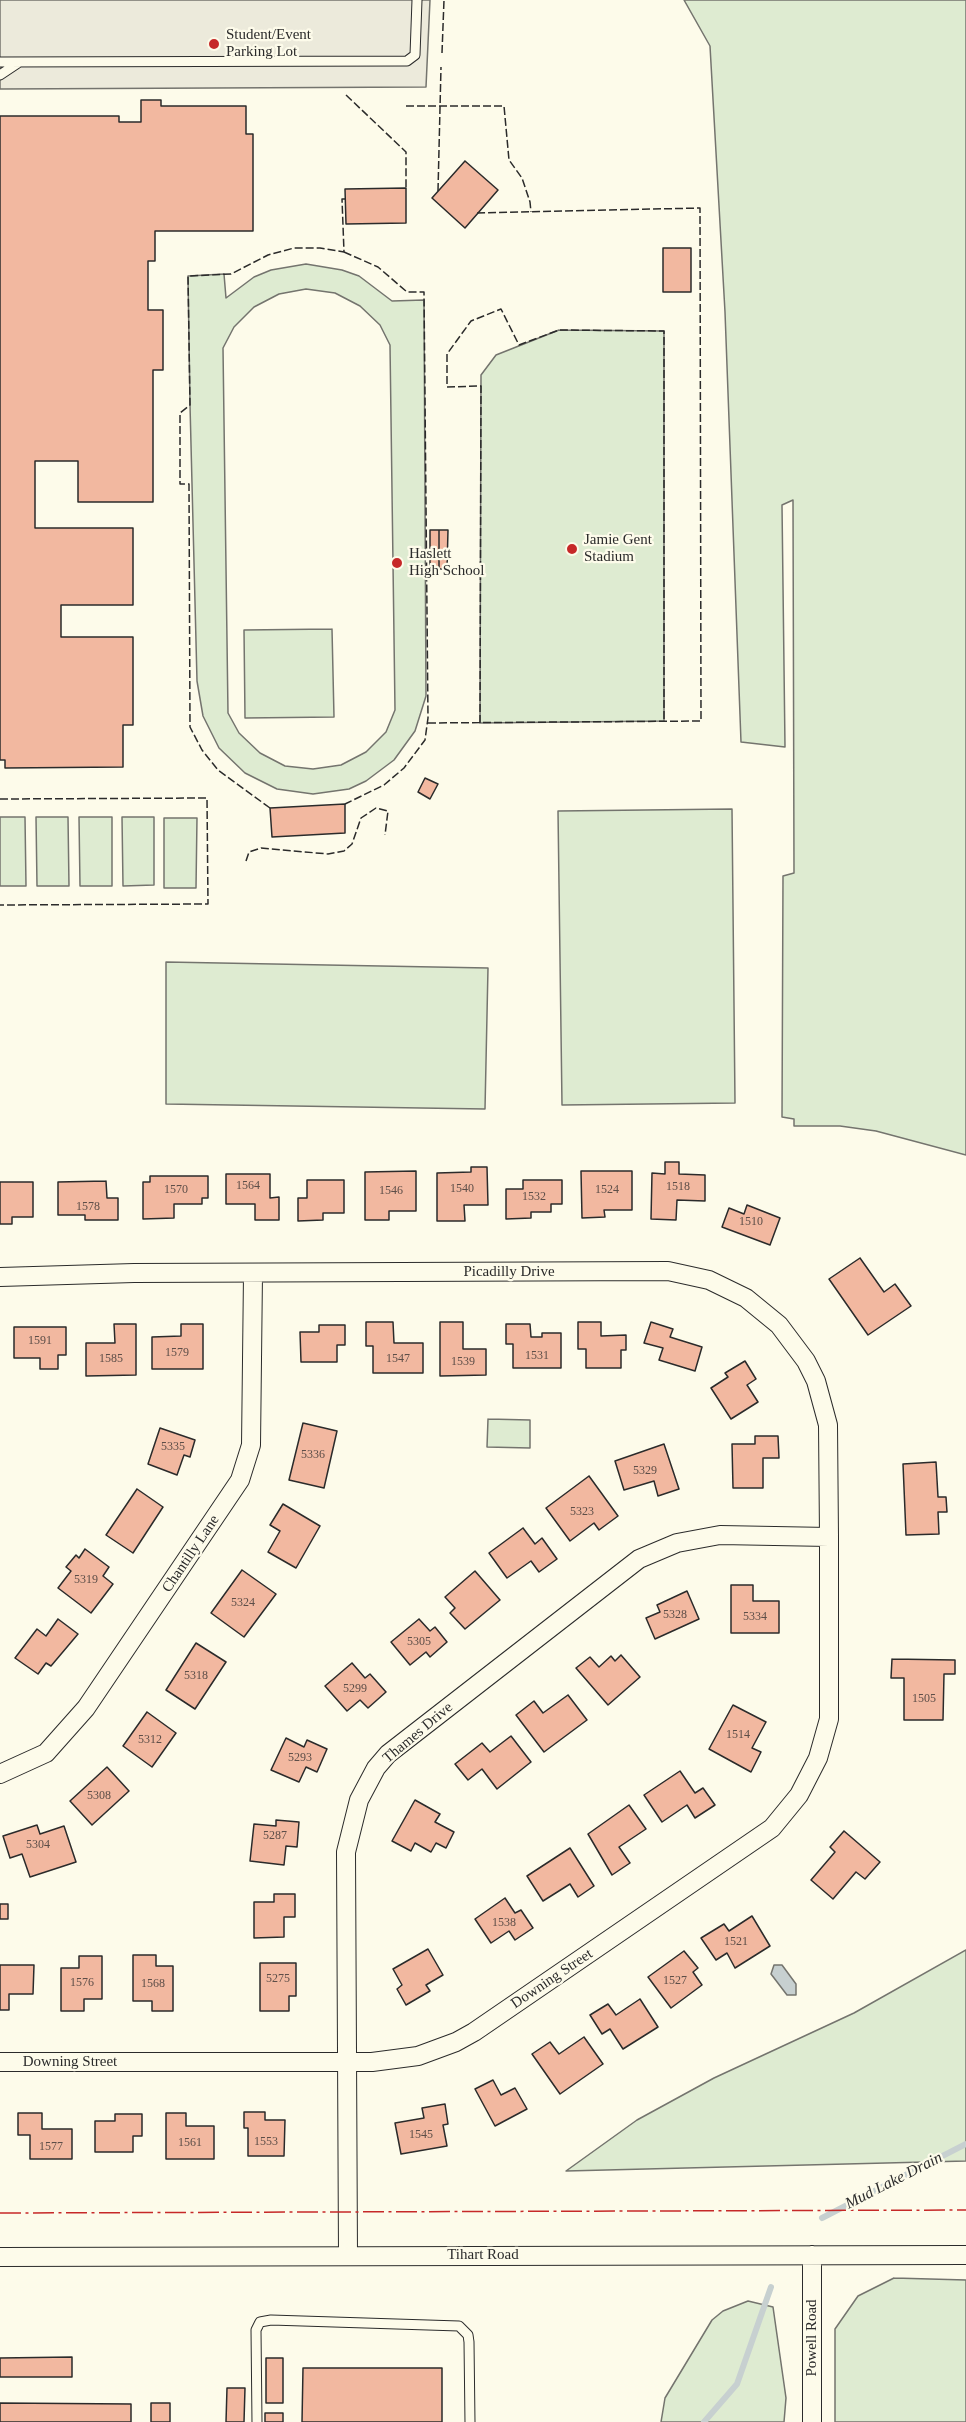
<!DOCTYPE html>
<style>
body{margin:0}
canvas{display:block;background:#fdfbea}
</style>
<canvas width="966" height="2422"></canvas>
<script>
const g = document.querySelector('canvas').getContext('2d');
g.lineJoin = 'round';
function paint(path, color) {
  g.fillStyle = color;
  g.fill(path, 'evenodd');
}
function poly(rows) {
  const path = new Path2D();
  for (const r of rows) {
    path.moveTo(r[0], r[1]);
    for (let i = 2; i < r.length; i += 2) path.lineTo(r[i], r[i + 1]);
  }
  return path;
}
function stroke(path, color, width, dash) {
  g.strokeStyle = color;
  g.lineWidth = width;
  g.lineCap = dash ? 'butt' : 'round';
  g.setLineDash(dash || []);
  g.stroke(path);
}
function write(font, color, halo, rows, align = 'center') {
  g.font = font + ' Georgia,serif';
  g.lineWidth = 4.5;
  g.setLineDash([]);
  g.textBaseline = 'middle';
  g.strokeStyle = halo;
  g.fillStyle = color;
  for (const [text, x, y, turn = 0] of rows) {
    g.save();
    g.translate(x, y);
    g.rotate((+turn || 0) * Math.PI / 180);
    g.textAlign = isNaN(turn) ? turn : align;
    if (halo) g.strokeText(text, 0, 0);
    g.fillText(text, 0, 0);
    g.restore();
  }
}
const green = poly([
 [684,0,966,0,966,1155,876,1131,840,1126,794,1126,794,1119,782,1117,783,876,794,873,793,500,782,505,785,747,741,742,725,312,710,46,684,0],
 [306,264,342,270,359,276,392,301,424,300,426,696,415,731,394,760,366,781,349,789,313,794,277,789,245,773,219,748,203,716,197,681,190,405,188,276,224,274,226,298,254,277,271,270,306,264],
 [306,289,335,293,360,306,380,325,390,345,395,710,386,732,366,752,341,765,313,769,285,766,260,753,239,733,228,713,223,348,234,327,254,307,279,294,306,289],
 [559,330,664,331,664,721,480,723,481,375,496,355,559,330],
 [332,629,334,717,245,718,244,630,332,629],
 [732,809,735,1103,562,1105,558,811,732,809],
 [0,817,25,817,26,886,0,886,0,817],
 [36,817,68,817,69,886,37,886,36,817],
 [79,817,112,817,112,886,80,886,79,817],
 [122,817,154,817,154,885,123,886,122,817],
 [164,818,197,818,196,888,164,888,164,818],
 [166,962,488,968,485,1109,166,1104,166,962],
 [488,1419,530,1420,530,1448,487,1447,488,1419],
 [966,1950,966,2161,566,2171,637,2120,714,2078,854,2013,966,1950],
 [894,2278,966,2280,966,2422,835,2422,835,2329,858,2296,894,2278],
 [748,2301,773,2307,786,2398,784,2422,661,2422,665,2398,712,2320,723,2311,748,2301]
]);
paint(green, '#deebd1');
stroke(green, '#74746e', 1.5);
const parking = poly([
 [0,0,430,0,426,87,0,89,0,0]
]);
paint(parking, '#eceadb');
stroke(parking, '#74746e', 1.5);
const water = poly([
 [774,1965,782,1965,796,1984,796,1995,787,1995,771,1974,774,1965]
]);
paint(water, '#c7d0d0');
stroke(water, '#74746e', 1.5);
stroke(poly([
 [822,2218,966,2144],
 [704,2422,737,2384,771,2287]
]), '#c7d0d0', 6);
const building = poly([
 [141,100,161,100,161,106,246,106,246,134,253,134,253,231,155,231,155,261,148,261,148,310,163,310,163,370,153,370,153,502,78,502,78,461,35,461,35,528,133,528,133,605,61,605,61,637,133,637,133,725,123,725,123,767,5,768,5,760,0,760,0,116,119,116,119,122,141,122,141,100],
 [465,161,498,190,465,228,432,198,465,161],
 [406,188,406,223,346,224,345,189,406,188],
 [663,248,691,248,691,292,663,292,663,248],
 [430,530,439,530,439,569,430,569,430,530],
 [439,530,448,530,447,569,439,569,439,530],
 [425,778,438,784,430,799,418,792,425,778],
 [345,804,345,833,272,837,270,808,345,804],
 [665,1162,679,1162,679,1174,705,1175,705,1201,677,1200,676,1220,651,1219,652,1173,665,1174,665,1162],
 [471,1167,487,1167,488,1205,464,1205,465,1221,437,1221,437,1173,471,1172,471,1167],
 [416,1171,416,1211,389,1211,389,1220,365,1220,365,1172,416,1171],
 [581,1171,632,1171,632,1210,604,1210,605,1217,582,1218,581,1171],
 [226,1174,270,1174,270,1198,279,1197,279,1220,255,1220,255,1204,226,1204,226,1174],
 [150,1176,208,1176,208,1198,202,1198,202,1204,174,1204,174,1218,143,1219,143,1182,150,1182,150,1176],
 [307,1180,344,1180,344,1213,323,1213,323,1220,298,1221,298,1198,307,1198,307,1180],
 [523,1180,562,1180,562,1204,551,1204,551,1212,531,1212,531,1218,506,1219,506,1189,523,1189,523,1180],
 [106,1181,107,1198,118,1198,118,1220,85,1220,85,1215,58,1215,58,1182,106,1181],
 [0,1182,33,1182,33,1217,12,1217,12,1224,0,1224,0,1182],
 [747,1205,780,1218,770,1245,722,1227,729,1208,744,1214,747,1205],
 [860,1258,884,1292,895,1284,911,1306,868,1335,829,1279,860,1258],
 [366,1322,393,1322,394,1343,423,1343,423,1373,373,1373,373,1346,366,1346,366,1322],
 [440,1322,463,1322,463,1349,486,1349,486,1375,440,1376,440,1322],
 [578,1322,601,1322,601,1336,626,1335,626,1350,621,1350,621,1368,586,1368,586,1349,578,1349,578,1322],
 [651,1322,673,1329,670,1337,702,1347,695,1371,659,1360,663,1348,644,1343,651,1322],
 [114,1324,136,1324,136,1375,86,1376,86,1343,115,1343,114,1324],
 [181,1324,203,1324,203,1369,152,1369,152,1337,181,1336,181,1324],
 [506,1324,530,1324,531,1337,542,1337,542,1333,561,1333,561,1368,513,1368,513,1344,506,1344,506,1324],
 [319,1325,345,1325,345,1345,337,1345,337,1362,301,1362,300,1332,319,1332,319,1325],
 [14,1327,66,1327,66,1355,58,1355,58,1369,40,1369,40,1358,14,1358,14,1327],
 [745,1361,756,1379,747,1385,758,1402,731,1419,711,1388,728,1377,725,1373,745,1361],
 [303,1423,337,1431,324,1488,289,1480,303,1423],
 [160,1428,195,1440,190,1457,184,1455,177,1475,148,1464,160,1428],
 [755,1436,778,1436,779,1458,763,1458,763,1488,733,1488,732,1444,755,1444,755,1436],
 [664,1444,679,1489,658,1496,654,1481,624,1490,615,1461,664,1444],
 [936,1462,938,1497,946,1497,947,1512,938,1512,939,1534,906,1535,903,1464,936,1462],
 [589,1476,618,1516,599,1530,594,1523,570,1541,546,1508,589,1476],
 [137,1489,163,1507,133,1553,106,1535,137,1489],
 [283,1504,320,1526,296,1568,268,1552,280,1531,270,1525,283,1504],
 [523,1528,535,1544,542,1538,557,1559,539,1572,531,1561,507,1578,489,1553,523,1528],
 [85,1549,109,1567,103,1576,113,1584,91,1613,58,1588,71,1571,66,1567,76,1555,79,1558,85,1549],
 [242,1570,276,1594,244,1637,211,1613,242,1570],
 [475,1571,500,1600,465,1629,450,1613,455,1608,445,1597,475,1571],
 [731,1585,753,1585,753,1601,779,1601,779,1633,731,1633,731,1585],
 [687,1591,699,1619,655,1639,646,1618,660,1612,657,1605,687,1591],
 [58,1619,78,1634,51,1666,46,1663,38,1674,15,1658,37,1629,46,1636,58,1619],
 [419,1619,430,1631,435,1627,447,1642,430,1657,426,1652,410,1665,391,1642,419,1619],
 [196,1643,226,1662,195,1709,166,1690,196,1643],
 [621,1655,640,1677,608,1705,576,1668,590,1657,599,1667,611,1656,615,1661,621,1655],
 [892,1659,955,1660,955,1674,944,1674,943,1720,904,1720,904,1678,891,1678,892,1659],
 [352,1663,365,1678,370,1674,386,1692,368,1708,360,1700,347,1711,325,1686,352,1663],
 [568,1695,587,1720,544,1752,516,1715,534,1701,543,1713,568,1695],
 [733,1705,766,1722,752,1748,761,1752,751,1772,709,1749,733,1705],
 [147,1712,176,1733,152,1767,123,1746,147,1712],
 [511,1736,531,1762,497,1789,482,1769,468,1780,455,1764,482,1743,490,1752,511,1736],
 [286,1738,304,1747,307,1740,327,1749,317,1772,306,1767,299,1782,271,1770,286,1738],
 [107,1767,129,1791,92,1825,70,1801,107,1767],
 [680,1771,695,1793,703,1788,715,1805,695,1818,687,1805,662,1822,644,1795,680,1771],
 [415,1800,440,1814,435,1822,454,1832,446,1848,436,1843,431,1852,415,1843,411,1851,392,1841,415,1800],
 [629,1805,646,1829,619,1847,630,1863,612,1875,588,1834,629,1805],
 [276,1820,299,1822,297,1847,286,1846,284,1865,250,1861,254,1824,276,1826,276,1820],
 [37,1825,40,1834,64,1826,76,1862,30,1877,22,1854,10,1858,3,1836,37,1825],
 [844,1831,880,1862,865,1879,856,1872,833,1899,811,1880,835,1852,830,1847,844,1831],
 [570,1848,594,1886,578,1897,570,1884,543,1901,527,1876,570,1848],
 [274,1894,295,1894,295,1917,284,1917,284,1937,254,1938,254,1902,274,1902,274,1894],
 [505,1898,515,1913,521,1910,533,1928,515,1940,509,1931,491,1943,475,1919,505,1898],
 [0,1904,8,1904,8,1919,0,1919,0,1904],
 [752,1916,770,1946,735,1968,727,1953,716,1960,701,1938,724,1924,729,1931,752,1916],
 [428,1949,443,1975,426,1985,430,1991,406,2005,397,1989,402,1985,393,1969,428,1949],
 [684,1951,698,1968,693,1972,702,1985,671,2008,648,1977,684,1951],
 [133,1955,156,1955,156,1966,173,1966,173,2011,152,2011,152,2001,133,2001,133,1955],
 [79,1956,102,1956,102,1999,84,1999,84,2011,61,2011,61,1968,79,1968,79,1956],
 [260,1963,296,1963,296,1996,289,1996,289,2011,260,2011,260,1963],
 [0,1965,34,1965,33,1994,9,1994,9,2010,0,2010,0,1965],
 [640,1999,658,2027,623,2049,610,2029,602,2034,590,2015,608,2004,616,2015,640,1999],
 [584,2037,603,2064,560,2094,532,2054,550,2042,559,2054,584,2037],
 [493,2080,501,2095,515,2088,527,2109,495,2126,475,2089,493,2080],
 [445,2104,448,2124,443,2125,447,2146,401,2154,395,2123,424,2118,422,2108,445,2104],
 [244,2112,265,2112,265,2120,285,2120,284,2156,248,2156,248,2128,244,2128,244,2112],
 [18,2113,42,2113,42,2129,72,2129,72,2159,30,2159,30,2135,18,2135,18,2113],
 [166,2113,186,2113,186,2126,214,2126,214,2159,166,2159,166,2113],
 [115,2114,142,2114,142,2136,133,2136,133,2152,95,2152,95,2121,115,2121,115,2114],
 [72,2357,72,2377,0,2377,0,2358,72,2357],
 [266,2358,283,2358,283,2403,266,2403,266,2358],
 [303,2368,442,2368,442,2422,302,2422,303,2368],
 [227,2388,245,2388,244,2422,226,2422,227,2388],
 [0,2403,131,2404,131,2422,0,2422,0,2403],
 [151,2403,170,2403,170,2422,151,2422,151,2403],
 [265,2413,283,2413,283,2422,265,2422,265,2413]
]);
paint(building, '#f2b8a0');
stroke(building, '#2b2b2b', 1.5);
const lane = poly([
 [0,62,407,61,415,55,417,0],
 [0,75,18,63],
 [257,2422,256,2330,260,2322,271,2320,459,2326,468,2335,469,2342,470,2422]
]);
const street = poly([
 [0,1277,134,1273,668,1271,709,1280,746,1298,779,1325,806,1361,816,1381,828,1425,829,1537,829,1719,818,1758,799,1795,772,1828,474,2032,456,2042,418,2056,372,2062,0,2062],
 [0,1774,46,1753,86,1708,240,1480,251,1445,253,1274],
 [348,2255,346,1852,359,1800,376,1768,388,1754,639,1559,677,1543,720,1535,829,1537],
 [0,2257,966,2255],
 [812,2422,812,2255]
]);
stroke(lane, '#2b2b2b', 11);
stroke(street, '#2b2b2b', 20);
stroke(lane, '#fdfbea', 9);
stroke(street, '#fdfbea', 18);
stroke(poly([
 [442,53,444,0],
 [346,95,406,152,406,188],
 [406,106,504,106,509,160,522,178,530,202,531,212],
 [438,191,441,67],
 [344,252,378,267,407,292,424,292,428,718,425,740,404,768,384,785,345,804],
 [428,723,701,721,700,208,477,213],
 [480,723,481,386,447,387,447,354,471,321,501,309,519,345,559,330,664,331,664,721],
 [0,799,207,798,208,904,0,905],
 [270,808,218,770,202,750,190,727,189,484,180,484,180,413,190,405,188,276,231,274,268,255,294,248,320,248,344,252,342,199,346,199],
 [246,861,249,852,261,848,328,854,344,851,352,844,361,818,376,808,388,811,385,835]
]), '#2b2b2b', 1.5, [8, 3]);
stroke(poly([
 [0,2213,966,2210]
]), '#c62828', 1.5, [21, 4.5, 3, 4.5]);
for (const [x, y, r, color] of [
 [214,44,6,"#c62828"],
 [572,549,6,"#c62828"],
 [397,563,6,"#c62828"]
]) {
  const dot = new Path2D();
  dot.arc(x, y, r, 0, 2 * Math.PI);
  g.fillStyle = color;
  g.fill(dot);
  stroke(dot, '#fdfbea', 2);
}
write('12px', '#5d4e48', null, [
 ["1564",248,1186],
 ["1518",678,1187],
 ["1540",462,1189],
 ["1570",176,1190],
 ["1524",607,1190],
 ["1546",391,1191],
 ["1532",534,1197],
 ["1578",88,1207],
 ["1510",751,1222],
 ["1591",40,1341],
 ["1579",177,1353],
 ["1531",537,1356],
 ["1585",111,1359],
 ["1547",398,1359],
 ["1539",463,1362],
 ["5335",173,1447],
 ["5336",313,1455],
 ["5329",645,1471],
 ["5323",582,1512],
 ["5319",86,1580],
 ["5324",243,1603],
 ["5328",675,1615],
 ["5334",755,1617],
 ["5305",419,1642],
 ["5318",196,1676],
 ["5299",355,1689],
 ["1505",924,1699],
 ["1514",738,1735],
 ["5312",150,1740],
 ["5293",300,1758],
 ["5308",99,1796],
 ["5287",275,1836],
 ["5304",38,1845],
 ["1538",504,1923],
 ["1521",736,1942],
 ["5275",278,1979],
 ["1527",675,1981],
 ["1576",82,1983],
 ["1568",153,1984],
 ["1545",421,2135],
 ["1553",266,2142],
 ["1561",190,2143],
 ["1577",51,2147]
]);
write('15px', '#2b2b2b', '#fdfbea', [
 ["Student/Event",226,35],
 ["Parking Lot",226,52],
 ["Jamie Gent",584,540],
 ["Stadium",584,557],
 ["Haslett",409,554],
 ["High School",409,571]
], 'left');
write('15px', '#2b2b2b', '#fdfbea', [
 ["Picadilly Drive",509,1272],
 ["Chantilly Lane",191,1554,-56],
 ["Thames Drive",418,1733,-40],
 ["Downing Street",552,1979,-34],
 ["Downing Street",70,2062],
 ["Tihart Road",483,2255],
 ["Powell Road",812,2338,-90]
]);
write('italic 16px', '#2b2b2b', '#fdfbea', [
 ["Mud Lake Drain",894,2181,-27]
]);
</script>
